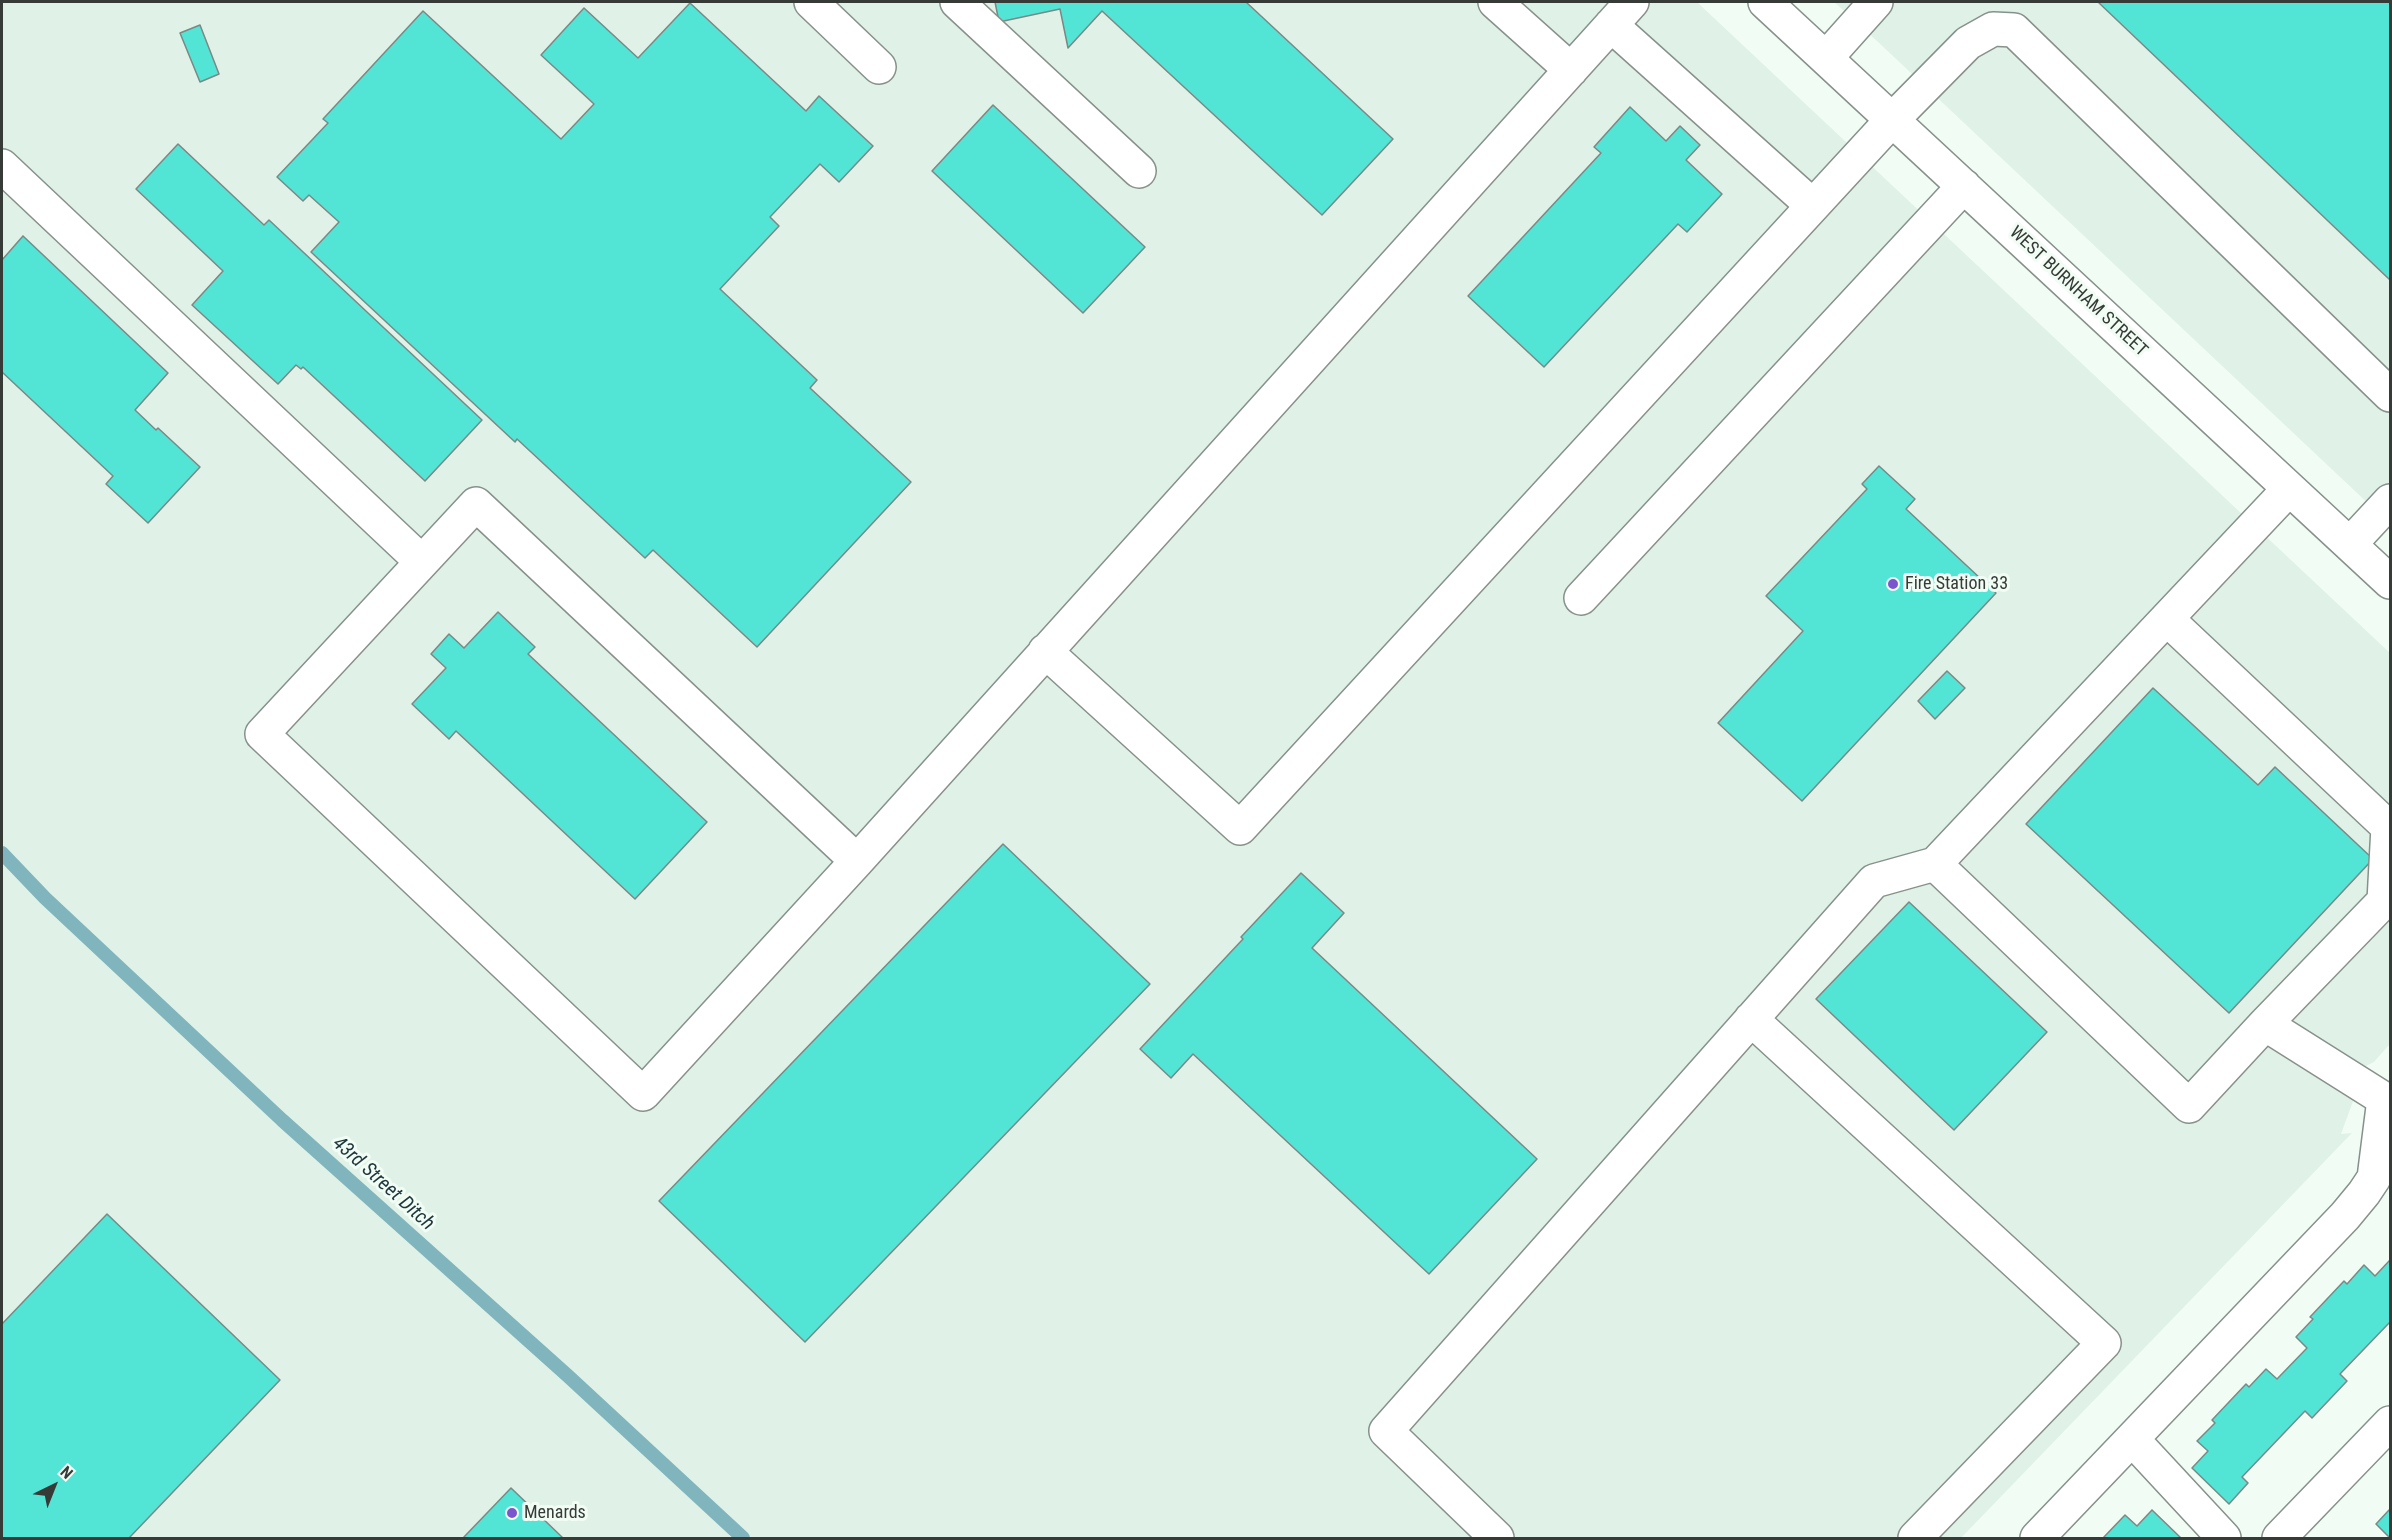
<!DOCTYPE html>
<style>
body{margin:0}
#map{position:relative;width:2392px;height:1540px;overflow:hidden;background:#f1fcf5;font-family:"Roboto Condensed",sans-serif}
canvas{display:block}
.frame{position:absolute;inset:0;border:3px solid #373b38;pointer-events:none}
.north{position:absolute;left:24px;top:1456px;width:60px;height:60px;-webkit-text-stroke:4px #f1fcf5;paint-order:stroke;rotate:43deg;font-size:16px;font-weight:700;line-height:24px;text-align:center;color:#373b38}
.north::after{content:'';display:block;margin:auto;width:21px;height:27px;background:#373b38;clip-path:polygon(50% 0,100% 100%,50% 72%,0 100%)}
</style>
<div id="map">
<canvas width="2392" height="1540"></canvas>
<div class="frame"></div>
<div class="north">N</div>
</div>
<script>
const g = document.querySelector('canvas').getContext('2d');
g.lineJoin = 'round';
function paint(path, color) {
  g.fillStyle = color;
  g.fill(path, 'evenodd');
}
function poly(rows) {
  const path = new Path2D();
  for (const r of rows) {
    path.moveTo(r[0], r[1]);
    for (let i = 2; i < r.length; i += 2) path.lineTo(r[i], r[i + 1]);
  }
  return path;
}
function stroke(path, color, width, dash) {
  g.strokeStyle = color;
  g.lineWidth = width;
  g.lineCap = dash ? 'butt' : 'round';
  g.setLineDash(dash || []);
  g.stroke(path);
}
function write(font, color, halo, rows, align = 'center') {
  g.font = font + ' "Roboto Condensed",sans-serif';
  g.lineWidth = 6;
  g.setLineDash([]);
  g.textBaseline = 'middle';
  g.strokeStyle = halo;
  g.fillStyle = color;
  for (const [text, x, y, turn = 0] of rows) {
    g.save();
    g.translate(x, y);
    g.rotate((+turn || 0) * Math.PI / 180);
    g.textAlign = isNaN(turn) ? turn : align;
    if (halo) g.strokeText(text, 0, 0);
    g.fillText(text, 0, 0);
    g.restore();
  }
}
paint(poly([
 [2,2,1697,2,2390,653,2390,1044,2374,1062,2366,1066,2341,1134,2352,1133,1961,1538,2,1538],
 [1834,2,2390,2,2390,524,1877,41]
]), '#e0f2e7');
stroke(poly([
 [2,853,45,898,282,1120,568,1376,743,1538]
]), '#80b5be', 14);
const building = poly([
 [995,2,1246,2,1393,139,1322,215,1102,11,1068,48,1060,9,999,22,995,2],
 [2098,2,2390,2,2390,280,2098,2],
 [690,3,806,111,819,96,873,146,839,182,820,164,770,217,779,226,720,289,817,380,810,388,911,482,757,647,653,550,645,558,517,439,515,442,311,252,339,222,309,195,303,201,277,177,328,123,323,119,423,11,561,139,594,104,541,55,584,8,638,58,690,3],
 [200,25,219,74,200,82,180,33,200,25],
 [993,105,1145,247,1083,313,932,171,993,105],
 [1630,107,1666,141,1680,126,1700,145,1686,160,1722,194,1687,232,1678,224,1544,367,1468,296,1601,153,1594,147,1630,107],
 [178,144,264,225,269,220,482,420,425,481,303,367,301,369,296,365,278,384,192,305,223,271,136,189,178,144],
 [23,236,168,373,135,410,156,430,158,428,200,467,148,523,106,484,113,476,2,372,2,260,23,236],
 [1879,466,1915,499,1906,509,1996,593,1802,801,1718,723,1803,631,1766,596,1867,489,1862,484,1879,466],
 [498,612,535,647,528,654,707,822,635,899,456,731,449,739,412,704,446,668,431,654,449,634,464,648,498,612],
 [1947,671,1965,688,1935,719,1918,701,1947,671],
 [2153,688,2258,785,2275,767,2373,859,2229,1013,2026,824,2153,688],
 [1003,844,1150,984,805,1342,659,1201,1003,844],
 [1301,873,1344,913,1312,948,1537,1159,1429,1274,1193,1054,1171,1078,1140,1049,1243,939,1241,937,1301,873],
 [1909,902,2047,1032,1954,1130,1816,999,1909,902],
 [107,1214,280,1380,129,1538,2,1538,2,1324,107,1214],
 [2390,1260,2390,1322,2340,1374,2347,1381,2312,1418,2305,1411,2242,1477,2248,1483,2229,1504,2192,1468,2208,1451,2197,1441,2215,1423,2212,1420,2246,1384,2249,1387,2266,1369,2277,1379,2307,1348,2296,1337,2313,1319,2310,1317,2344,1281,2347,1284,2364,1265,2375,1276,2390,1260],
 [511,1488,563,1538,463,1538,511,1488],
 [2390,1509,2390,1538,2376,1524,2390,1509],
 [2152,1510,2181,1538,2103,1538,2125,1515,2137,1526,2152,1510]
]);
paint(building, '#52e5d5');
stroke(building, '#7b8886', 1.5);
const minor = poly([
 [811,2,879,67],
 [957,2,1139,171],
 [1495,2,1571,70],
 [1765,2,2390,582],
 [1611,25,1813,206],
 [1826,58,1876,2],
 [2,166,422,562],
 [2289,489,1935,864,2189,1106,2265,1024,2384,1099],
 [2350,544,2390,501],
 [1581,598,1964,186],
 [2167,619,2388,827,2384,901,2265,1024],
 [1045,651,1240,828,1892,120,1968,43,1993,29,2014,30,2390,395],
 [857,861,476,504,262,734,643,1094,857,861,1632,2],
 [1751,1019,2104,1343,1915,1538],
 [2132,1439,2224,1538],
 [1497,1538,1386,1431,1874,881,1935,864],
 [2037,1538,2345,1216,2364,1193,2374,1178,2384,1099],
 [2279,1538,2390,1423]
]);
stroke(minor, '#87918b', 36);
stroke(minor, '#fff', 33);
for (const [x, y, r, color] of [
 [1893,584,6,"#7a55ce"],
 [512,1513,6,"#7a55ce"]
]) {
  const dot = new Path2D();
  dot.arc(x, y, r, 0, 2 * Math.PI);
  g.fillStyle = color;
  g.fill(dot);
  stroke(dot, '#f1fcf5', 2);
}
write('18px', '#373b38', '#f1fcf5', [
 ["WEST BURNHAM STREET",2078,292,43]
]);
write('18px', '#373b38', '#f1fcf5', [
 ["Fire Station 33",1905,584],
 ["Menards",524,1513]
], 'left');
write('italic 20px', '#20383d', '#f1fcf5', [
 ["43rd Street Ditch",383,1184,42]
]);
</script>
